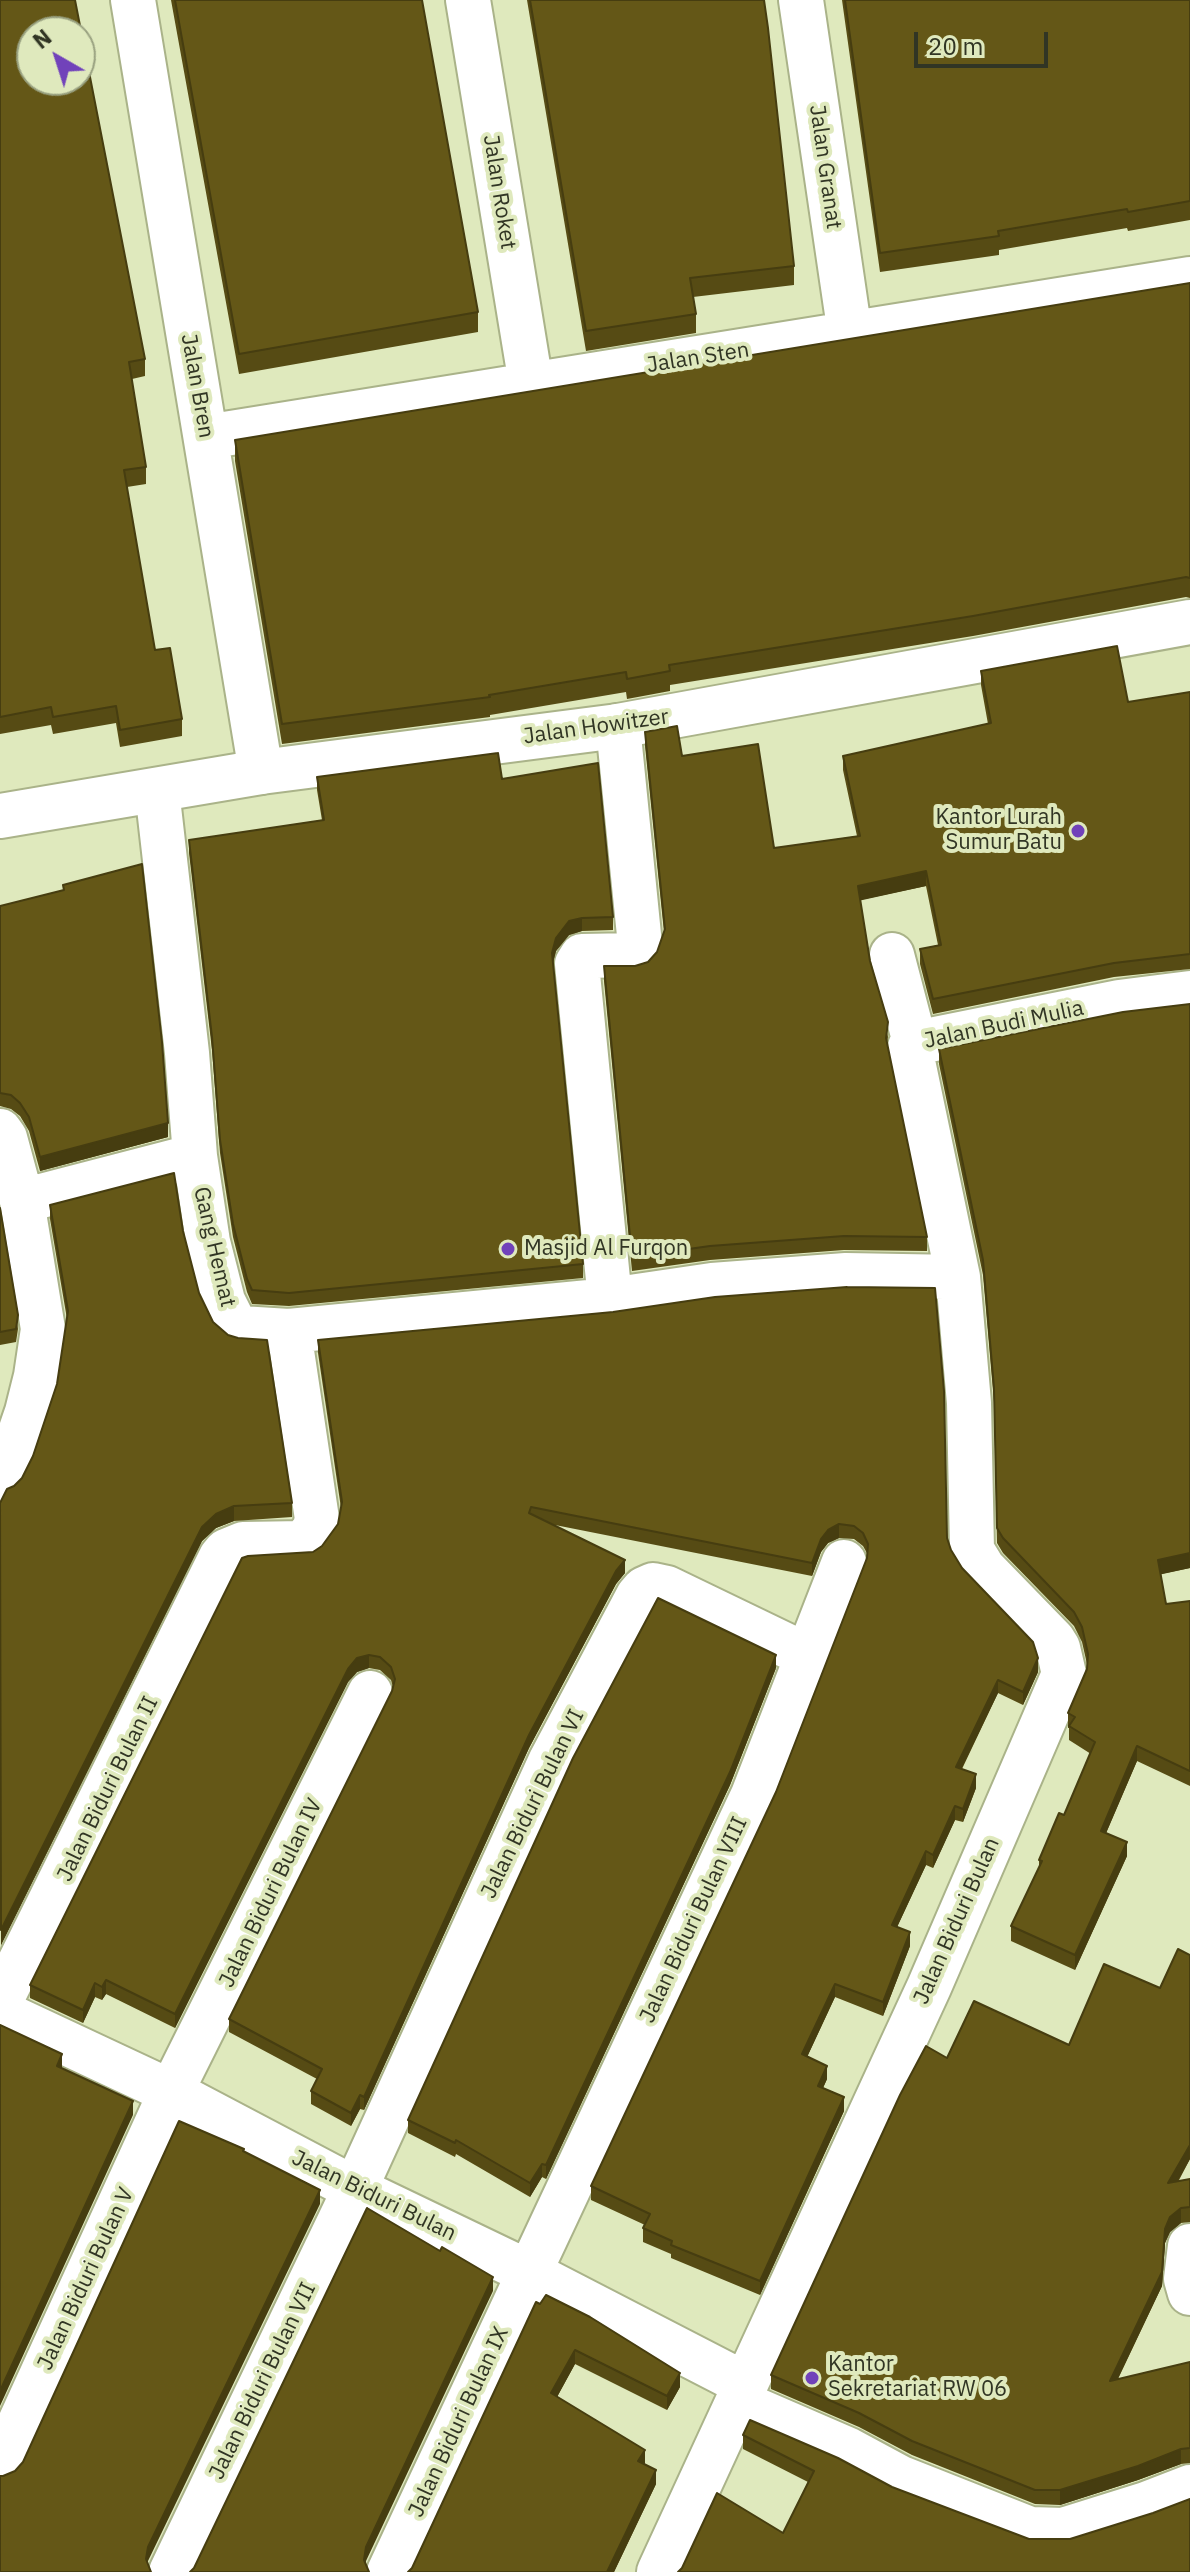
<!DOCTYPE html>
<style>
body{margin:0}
#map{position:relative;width:1190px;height:2572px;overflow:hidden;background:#dfe9bd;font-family:"IBM Plex Sans",sans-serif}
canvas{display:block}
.north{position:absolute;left:16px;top:16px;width:80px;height:80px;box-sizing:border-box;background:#dfe9bd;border:2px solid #99a180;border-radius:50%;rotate:321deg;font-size:22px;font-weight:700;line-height:32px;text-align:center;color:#313524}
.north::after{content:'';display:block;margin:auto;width:28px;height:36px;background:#7142ba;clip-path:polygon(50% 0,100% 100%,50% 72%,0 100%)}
.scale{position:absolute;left:914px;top:32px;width:134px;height:36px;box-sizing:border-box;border:4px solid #313524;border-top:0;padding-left:10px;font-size:24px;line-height:28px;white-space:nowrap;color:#313524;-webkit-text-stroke:6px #dfe9bd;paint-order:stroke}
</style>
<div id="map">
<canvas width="1190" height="2572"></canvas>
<div class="north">N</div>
<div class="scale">20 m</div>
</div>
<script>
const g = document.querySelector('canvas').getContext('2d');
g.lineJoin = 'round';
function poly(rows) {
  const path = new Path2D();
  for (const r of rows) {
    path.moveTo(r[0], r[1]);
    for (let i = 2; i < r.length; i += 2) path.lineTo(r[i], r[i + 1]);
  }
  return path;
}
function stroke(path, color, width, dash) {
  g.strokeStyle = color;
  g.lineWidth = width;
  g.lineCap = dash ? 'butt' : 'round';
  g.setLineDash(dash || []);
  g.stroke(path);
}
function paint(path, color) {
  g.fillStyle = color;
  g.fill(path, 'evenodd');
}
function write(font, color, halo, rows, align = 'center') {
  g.font = font + ' "IBM Plex Sans",sans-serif';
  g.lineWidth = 8;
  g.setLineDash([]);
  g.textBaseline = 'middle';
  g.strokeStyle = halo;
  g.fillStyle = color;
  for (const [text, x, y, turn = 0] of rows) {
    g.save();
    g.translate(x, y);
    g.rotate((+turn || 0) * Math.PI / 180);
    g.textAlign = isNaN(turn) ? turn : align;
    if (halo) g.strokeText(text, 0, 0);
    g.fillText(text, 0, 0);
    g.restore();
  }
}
const minor = poly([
 [133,0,261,772],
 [468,0,531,384],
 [801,0,850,334],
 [206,437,1190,279],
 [892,955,915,1043],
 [0,1131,5,1138,22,1201,195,1156],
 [610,1300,577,964,582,956,635,955,640,945,618,726],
 [289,1331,610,1300,712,1285,846,1275,958,1277],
 [0,1480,11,1459,27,1412,36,1376,43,1329,22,1201],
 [0,2002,221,1557,226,1551,243,1544,303,1543,314,1530,317,1519,289,1331,240,1328,235,1325,223,1301,208,1242,195,1156,187,1053,157,790],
 [0,2012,171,2092,355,2189,530,2273,745,2384],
 [1190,2246,1186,2279,1190,2293],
 [738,2402,849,2450,901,2478,1030,2529,1063,2530,1146,2504,1190,2487],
 [0,2466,171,2092,370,1693],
 [171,2572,355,2189,551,1760,638,1596,644,1589,653,1585,667,1588,808,1656],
 [389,2572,753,1795,844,1562],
 [659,2572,929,1987,1064,1674,1058,1648,1053,1640,983,1568,972,1550,969,1403,958,1277,910,1047,915,1043,1119,1002,1190,993]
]);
const tertiary = poly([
 [0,816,261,772,618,726,1190,622]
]);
stroke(minor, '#aab389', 48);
stroke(tertiary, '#aab389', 48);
stroke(minor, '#fff', 44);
stroke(tertiary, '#fff', 44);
paint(poly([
 [0,0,145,359,145,376,132,379,146,467,146,484,127,487,155,650,182,719,182,736,120,747,116,723,53,734,51,725,0,734],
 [171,0,422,0,478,312,478,332,239,374],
 [527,0,764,0,794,266,794,285,693,297,696,314,696,333,586,351],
 [842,0,1190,0,1190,220,1128,231,1127,228,999,250,999,255,880,272],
 [1190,283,1190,598,1186,597,973,636,670,685,670,691,627,699,626,692,490,715,490,717,282,744,235,461,235,440],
 [981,671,1128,702,1190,692,1190,969,1114,977,933,1014,920,964,920,949,938,945,926,886,860,900,870,961,888,1037,887,1043,927,1237,927,1251,844,1250,710,1260,632,1271,604,981,604,966,635,966,648,962,657,952,664,932,645,746,645,732,682,756,774,848,857,836,843,770,843,756,988,724,981,685],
 [317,777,502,779,613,917,613,930,582,931,569,935,556,951,553,963,583,1264,583,1278,289,1306,252,1304,247,1292,233,1237,220,1153,212,1050,189,853,189,840,322,820,317,790],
 [63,885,168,1137,40,1171,29,1131,20,1116,11,1109,0,1106,0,906,63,890],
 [1190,1004,1190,1568,1161,1574,1166,1604,1190,1601,1190,1786,1137,1761,1106,1833,1127,1856,1075,1970,1011,1941,1011,1926,1039,1867,1039,1860,1064,1815,1091,1754,1069,1740,1069,1728,1068,1728,1068,1713,1087,1669,1087,1664,1082,1642,1074,1626,1003,1553,997,1543,994,1402,983,1275,939,1064,939,1049],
 [50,1205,183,1231,199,1293,292,1503,292,1517,234,1521,216,1528,202,1541,1,1945,0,1503,22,1478,33,1456,57,1384,67,1319,50,1219],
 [0,1208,18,1329,16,1342,0,1345],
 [318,1340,947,1538,951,1550,962,1568,1038,1672,1023,1705,998,1693,962,1769,976,1788,963,1822,955,1820,933,1868,926,1865,897,1927,910,1946,883,2016,835,1997,807,2057,827,2079,823,2088,844,2111,760,2295,671,2258,671,2254,643,2242,643,2228,645,2225,591,2200,591,2186,776,1792,867,1558,868,1555,863,1546,854,1539,839,1538,828,1543,821,1552,812,1576,555,1525,625,1573,616,1584,529,1748,364,2110,360,2109,351,2126,311,2104,311,2091,317,2079,229,2032,229,2019,392,1691,393,1687,391,1680,380,1670,369,1668,357,1672,348,1682,175,2028,106,1994,102,2000,95,1997,83,2023,30,1998,30,1985,313,1552,322,1546,338,1524,341,1508,318,1353],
 [776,1668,730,1785,546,2179,542,2177,530,2197,456,2154,455,2157,408,2133,408,2120],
 [1190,1955,1190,2159,1178,2182,1190,2179,1190,2222,1181,2223,1170,2232,1165,2243,1162,2286,1118,2379,1190,2362,1190,2463,1181,2464,1138,2480,1060,2505,1035,2504,912,2455,859,2427,771,2389,771,2375,947,2058,1069,2045,1160,1988],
 [536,2302,680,2387,667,2410,575,2364,557,2397,645,2464,656,2484,614,2572,408,2572,412,2568],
 [743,2435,892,2487,1029,2539,1070,2539,1153,2513,1190,2572,783,2533,808,2482,743,2449]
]), '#564b14');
paint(poly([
 [926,871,926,886,858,901,858,886],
 [582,918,582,931,569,935,556,951,552,966,552,953,556,938,569,921],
 [168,1123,168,1137,40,1171,40,1157],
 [234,1506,234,1521,216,1528,202,1541,1,1945,1,1930,202,1527,216,1514],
 [839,1524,839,1538,828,1543,821,1552,812,1576,812,1563,821,1539,828,1530],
 [1190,1553,1190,1568,1158,1575,1158,1560],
 [625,1560,625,1573,616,1584,529,1748,364,2110,364,2097,529,1735,616,1571],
 [369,1655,369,1668,357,1672,348,1682,175,2028,175,2014,348,1669,357,1658],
 [776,1655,776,1668,730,1785,546,2179,546,2165],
 [1038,1658,1038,1672,1023,1705,1023,1692],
 [998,1680,998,1693,956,1780,956,1767],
 [1137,1746,1137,1761,1101,1845,1101,1831],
 [976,1774,976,1788,963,1822,963,1809],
 [955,1806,955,1820,933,1868,933,1855],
 [1127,1842,1127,1856,1075,1970,1075,1955],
 [926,1851,926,1865,892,1938,892,1925],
 [910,1932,910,1946,883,2016,883,2002],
 [106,1980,106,1994,102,2000,102,1987],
 [95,1983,95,1997,83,2023,83,2010],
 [835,1984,835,1997,802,2068,802,2054],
 [62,2054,62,2069,57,2066],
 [827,2066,827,2079,818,2099,818,2086],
 [360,2095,360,2109,351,2126,351,2113],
 [844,2097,844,2111,760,2295,760,2281],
 [133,2101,133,2115,0,2406,0,2391],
 [1190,2145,1190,2159,1168,2198,1168,2183],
 [542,2164,542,2177,530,2197,530,2183],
 [320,2190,320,2204,148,2561,146,2572,146,2559,148,2547],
 [1181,2208,1181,2223,1170,2232,1165,2243,1162,2286,1110,2395,1110,2381,1165,2229,1170,2217],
 [493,2277,493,2291,366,2561,365,2572,364,2560,366,2547],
 [575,2350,575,2364,551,2408,551,2393],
 [680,2373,680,2387,667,2410,667,2396],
 [1181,2449,1181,2464,1138,2480,1060,2505,1060,2490],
 [645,2450,645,2464,638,2461],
 [656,2470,656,2484,614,2572,607,2572]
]), '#463d10');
const building = poly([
 [0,0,75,0,145,359,129,362,146,467,124,470,155,650,170,648,182,719,120,730,116,706,53,717,51,707,0,717,0,0],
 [32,32,80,32,80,80,32,80,32,32],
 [175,0,422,0,478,312,239,354,175,0],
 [530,0,764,0,768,28,794,266,690,278,696,314,586,331,530,0],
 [845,0,1190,0,1190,201,1128,212,1127,209,998,231,999,236,880,253,845,0],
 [1190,283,1190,578,1186,577,973,616,669,665,670,671,627,679,626,672,489,695,490,697,282,724,235,440,1190,283],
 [1117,646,1128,702,1190,692,1190,954,1114,963,933,999,920,949,941,945,926,871,858,886,870,961,888,1022,886,1038,927,1237,844,1236,710,1246,632,1257,604,966,635,966,648,962,657,952,665,929,645,732,677,726,682,756,758,744,774,848,860,836,843,756,991,723,981,671,1117,646],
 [498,753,502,779,598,763,613,917,582,918,569,921,556,938,552,953,583,1264,289,1293,252,1290,247,1279,233,1224,220,1140,212,1037,189,840,324,820,317,777,498,753],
 [142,864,162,1042,168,1123,40,1157,29,1117,20,1103,11,1095,0,1093,0,906,64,890,63,885,142,864],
 [1190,1004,1190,1553,1158,1560,1166,1604,1190,1601,1190,1771,1137,1746,1101,1831,1127,1842,1075,1955,1011,1926,1042,1861,1039,1860,1059,1813,1064,1815,1095,1742,1069,1726,1075,1717,1068,1713,1087,1669,1088,1654,1082,1627,1074,1612,1003,1538,997,1528,994,1388,983,1260,939,1049,1123,1012,1190,1004],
 [174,1173,183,1231,199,1293,213,1322,228,1335,238,1338,267,1340,292,1503,234,1506,216,1514,202,1527,1,1930,0,1503,7,1489,14,1486,22,1478,33,1456,57,1384,68,1311,50,1205,174,1173],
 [0,1208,18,1315,16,1329,0,1332,0,1208],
 [847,1287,935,1288,944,1391,947,1538,951,1550,962,1568,1033,1642,1038,1658,1023,1692,998,1680,956,1767,976,1774,963,1809,955,1806,933,1855,926,1851,892,1925,910,1932,883,2002,835,1984,802,2054,827,2066,818,2086,844,2097,760,2281,671,2245,672,2241,643,2228,650,2214,591,2186,776,1792,867,1558,868,1544,863,1533,854,1526,839,1524,828,1530,821,1539,812,1563,531,1507,529,1513,625,1560,616,1571,529,1735,364,2097,360,2095,351,2113,311,2091,322,2069,229,2019,392,1691,395,1679,391,1667,380,1657,369,1655,357,1658,348,1669,175,2014,106,1980,102,1987,95,1983,83,2010,30,1985,242,1558,248,1556,313,1552,322,1546,338,1524,342,1502,318,1340,613,1312,715,1297,847,1287],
 [658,1598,776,1655,730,1772,546,2165,542,2164,530,2183,456,2140,455,2143,408,2120,573,1758,658,1598],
 [1178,1949,1190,1955,1190,2145,1168,2183,1190,2179,1190,2207,1181,2208,1170,2217,1165,2229,1162,2272,1110,2381,1190,2362,1190,2448,1181,2449,1138,2466,1060,2490,1035,2490,912,2441,859,2413,771,2375,900,2095,926,2046,947,2058,974,2001,1069,2045,1104,1964,1160,1988,1178,1949],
 [0,2025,62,2054,57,2066,133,2101,0,2391,0,2025],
 [179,2121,244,2149,243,2151,320,2190,148,2547,146,2559,151,2572,0,2572,0,2476,3,2476,15,2471,23,2462,179,2121],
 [367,2208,440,2251,442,2247,493,2277,366,2547,364,2560,369,2572,190,2572,194,2568,367,2208],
 [546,2295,590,2317,680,2373,667,2396,575,2350,551,2393,645,2450,638,2461,656,2470,607,2572,408,2572,412,2568,536,2302,540,2304,546,2295],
 [750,2420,838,2458,892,2487,1029,2539,1070,2539,1153,2513,1190,2499,1190,2572,678,2572,682,2568,717,2493,783,2533,814,2471,743,2435,750,2420]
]);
paint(building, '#645717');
stroke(building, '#463d10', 2);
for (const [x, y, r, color] of [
 [1078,831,8,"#7142ba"],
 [508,1249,8,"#7142ba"],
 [812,2378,8,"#7142ba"]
]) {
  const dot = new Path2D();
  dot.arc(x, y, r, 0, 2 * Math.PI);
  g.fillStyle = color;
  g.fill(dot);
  stroke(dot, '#dfe9bd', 3);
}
write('22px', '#313524', '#dfe9bd', [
 ["Jalan Granat",825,167,82],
 ["Jalan Roket",499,192,81],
 ["Jalan Sten",698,358,-9],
 ["Jalan Bren",197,386,80],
 ["Jalan Howitzer",596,727,-8],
 ["Jalan Budi Mulia",1004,1025,-12],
 ["Gang Hemat",214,1247,77],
 ["Jalan Biduri Bulan II",108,1789,-64],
 ["Jalan Biduri Bulan VI",533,1804,-64],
 ["Jalan Biduri Bulan IV",271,1893,-64],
 ["Jalan Biduri Bulan VIII",694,1920,-65],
 ["Jalan Biduri Bulan",957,1921,-66],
 ["Jalan Biduri Bulan",374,2196,26],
 ["Jalan Biduri Bulan V",86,2279,-65],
 ["Jalan Biduri Bulan VII",263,2381,-64],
 ["Jalan Biduri Bulan IX",459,2422,-65]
]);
write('22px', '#313524', '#dfe9bd', [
 ["Kantor Lurah",1062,818,"right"],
 ["Sumur Batu",1062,843,"right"],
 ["Masjid Al Furqon",524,1249],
 ["Kantor",828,2365],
 ["Sekretariat RW 06",828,2390]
], 'left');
</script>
